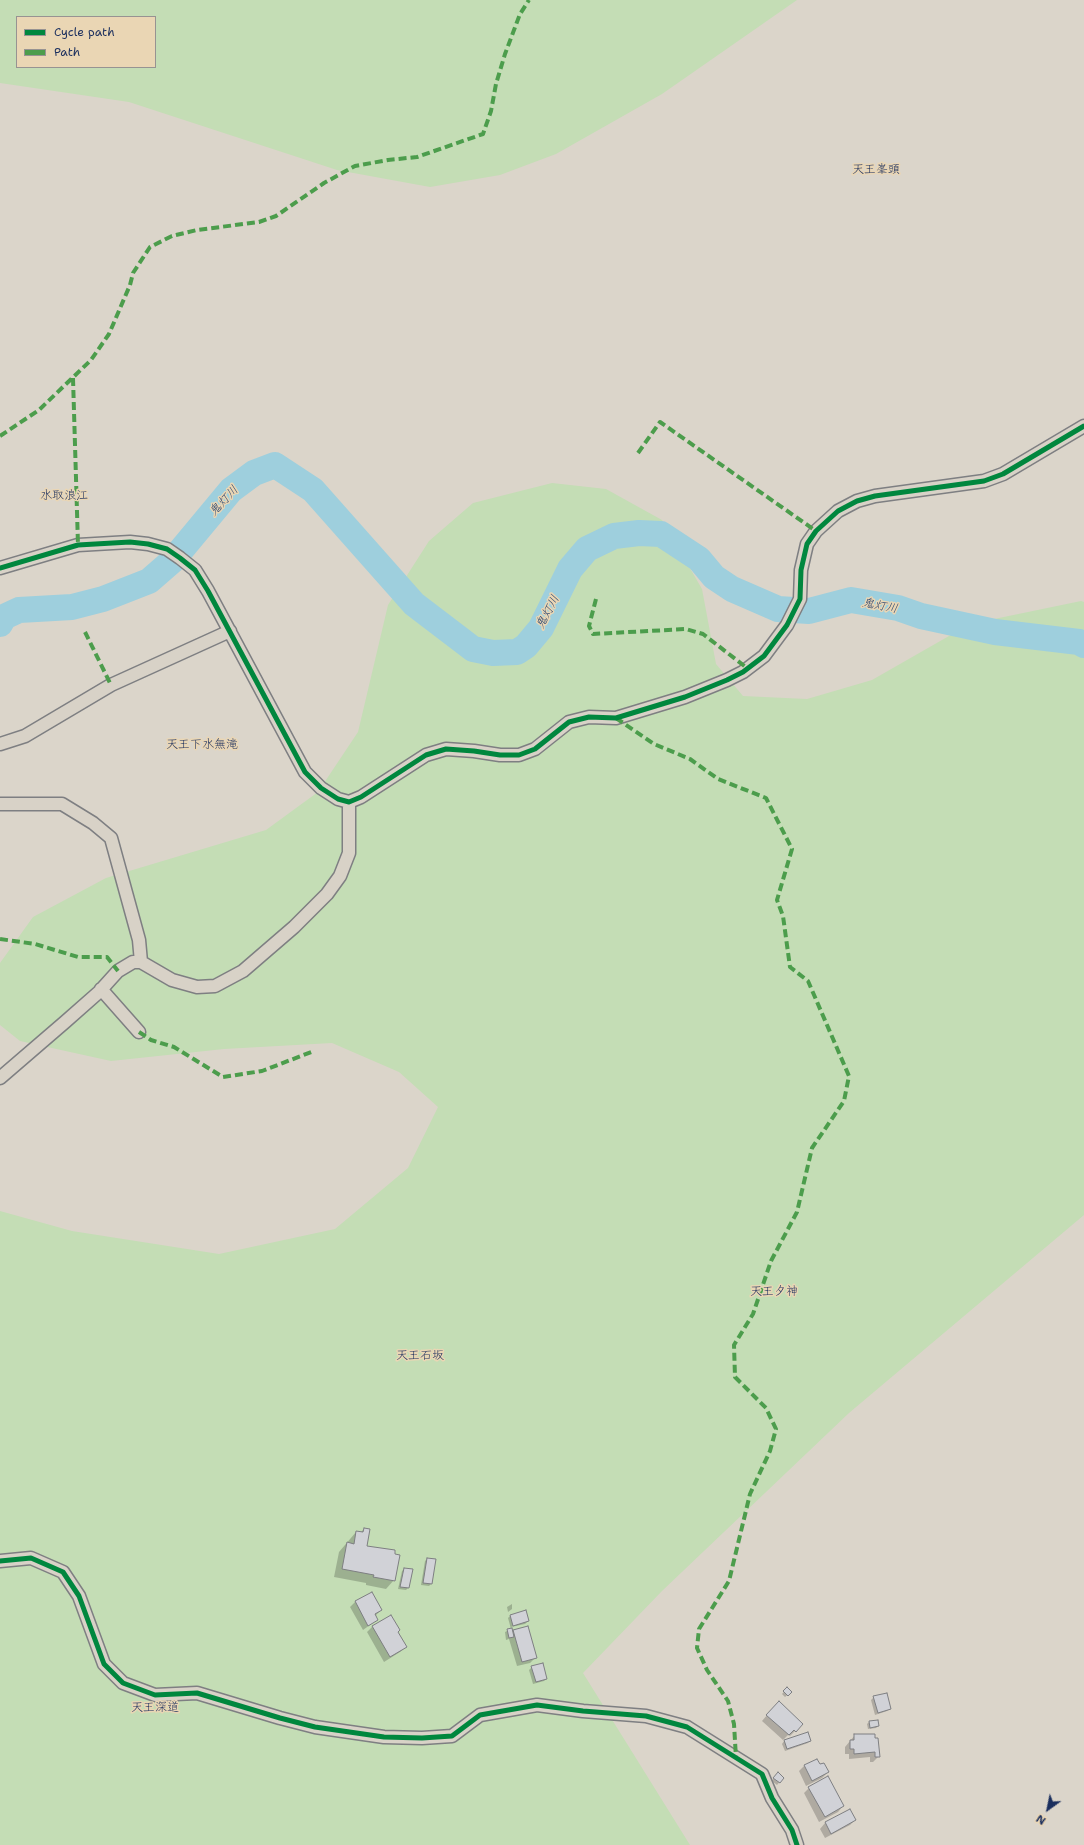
<!DOCTYPE html>
<meta charset="utf-8">
<style>
body{margin:0}
#map{position:relative;width:1084px;height:1845px;overflow:hidden;background:#dbd5ca;font-family:"Shantell Sans",sans-serif}
canvas{display:block}
.legend{position:absolute;left:16px;top:16px;width:140px;height:52px;box-sizing:border-box;background:#ead6b4;border:1px solid #979392;margin:0;padding:5px 7px;list-style:none;font-size:12px;color:#1b2f5e}
.legend li{display:flex;align-items:center;gap:8px;height:20px}
.legend b{width:20px;border:1px solid #979392}
.north{position:absolute;left:1028px;top:1789px;width:40px;height:40px;-webkit-text-stroke:3px #ead6b4;paint-order:stroke;rotate:213deg;font-size:11px;font-weight:700;line-height:16px;text-align:center;color:#1b2f5e}
.north::after{content:'';display:block;margin:auto;width:14px;height:18px;background:#1b2f5e;clip-path:polygon(50% 0,100% 100%,50% 72%,0 100%)}
</style>
<div id="map">
<canvas width="1084" height="1845"></canvas>
<ul class="legend">
<li><b style="height:5px;background:#00873e"></b>Cycle path</li>
<li><b style="height:5px;background:#4c9d4c"></b>Path</li>
</ul>
<div class="north">N</div>
</div>
<script>
const g = document.querySelector('canvas').getContext('2d');
g.lineJoin = 'round';
function paint(path, color) {
  g.fillStyle = color;
  g.fill(path, 'evenodd');
}
function poly(rows) {
  const path = new Path2D();
  for (const r of rows) {
    path.moveTo(r[0], r[1]);
    for (let i = 2; i < r.length; i += 2) path.lineTo(r[i], r[i + 1]);
  }
  return path;
}
function stroke(path, color, width, dash) {
  g.strokeStyle = color;
  g.lineWidth = width;
  g.lineCap = dash ? 'butt' : 'round';
  g.setLineDash(dash || []);
  g.stroke(path);
}
function write(font, color, halo, rows, align = 'center') {
  g.font = font + ' "Shantell Sans","Klee One",sans-serif';
  g.lineWidth = 3;
  g.setLineDash([]);
  g.textBaseline = 'middle';
  g.strokeStyle = halo;
  g.fillStyle = color;
  for (const [text, x, y, turn = 0] of rows) {
    g.save();
    g.translate(x, y);
    g.rotate((+turn || 0) * Math.PI / 180);
    g.textAlign = isNaN(turn) ? turn : align;
    if (halo) g.strokeText(text, 0, 0);
    g.fillText(text, 0, 0);
    g.restore();
  }
}
paint(poly([
 [0,0,797,0,662,94,556,154,500,175,430,187,337,170,129,102,0,83],
 [17,17,155,17,155,67,17,67],
 [552,483,606,489,662,520,702,589,716,664,743,696,807,699,872,680,970,624,1081,601,1084,602,1084,1215,849,1413,662,1591,583,1673,690,1845,0,1845,0,1211,72,1231,219,1254,335,1229,408,1168,438,1107,399,1072,332,1043,224,1049,111,1061,20,1041,0,1025,0,963,33,917,106,878,266,830,318,792,358,732,388,605,429,541,473,503]
]), '#c4ddb5');
paint(poly([
 [364,1529,366,1547,394,1580,386,1589,366,1585,366,1583,334,1577,339,1552,356,1532,360,1533],
 [427,1559,431,1584,429,1586,421,1585,425,1561],
 [404,1569,408,1588,406,1590,398,1589,402,1571],
 [371,1593,381,1610,376,1615,377,1620,363,1630,350,1607,355,1602],
 [512,1604,512,1609,508,1612,507,1607],
 [391,1616,397,1632,406,1647,400,1652,384,1662,367,1632,372,1627],
 [510,1616,528,1621,525,1624,511,1627,512,1632,514,1630,536,1657,530,1663,517,1666,509,1639,506,1640,505,1632,511,1629,508,1618],
 [532,1667,546,1679,544,1681,533,1684,529,1670],
 [787,1688,791,1692,785,1697,782,1694],
 [874,1697,890,1709,887,1711,875,1715,871,1700],
 [773,1708,802,1724,790,1736,788,1735,783,1740,762,1721],
 [869,1722,878,1726,876,1728,868,1729,867,1724],
 [808,1733,810,1740,808,1743,785,1751,782,1744,784,1741],
 [855,1735,874,1735,879,1756,873,1762,870,1762,870,1757,849,1759,849,1754,845,1754,845,1747],
 [817,1760,820,1766,828,1772,822,1778,806,1786,799,1771,804,1766],
 [775,1776,783,1778,777,1785,772,1781],
 [809,1788,843,1806,838,1812,819,1822,804,1793],
 [849,1810,855,1820,850,1825,825,1838,820,1829,825,1823]
]), '#0003');
stroke(poly([
 [0,624,4,617,19,610,72,607,103,599,149,581,172,561,231,490,254,473,275,465,313,490,414,604,473,649,493,653,517,652,526,646,541,628,570,569,587,549,614,536,639,533,661,534,699,559,714,577,732,589,778,609,809,611,851,600,898,608,921,616,995,632,1079,642,1084,645]
]), '#9ecfdd', 26);
const building = poly([
 [364,1528,370,1529,367,1546,395,1550,395,1554,400,1555,395,1581,373,1577,374,1575,342,1569,347,1542,354,1544,356,1531,363,1532,364,1528],
 [427,1558,436,1559,432,1584,423,1583,427,1558],
 [404,1568,413,1569,409,1588,400,1587,404,1568],
 [372,1592,382,1610,375,1614,378,1620,368,1626,355,1601,372,1592],
 [526,1610,529,1621,513,1626,510,1615,526,1610],
 [391,1615,400,1630,398,1632,407,1647,390,1657,372,1626,391,1615],
 [528,1626,537,1658,522,1662,513,1630,528,1626],
 [512,1628,514,1637,509,1638,507,1629,512,1628],
 [543,1663,547,1679,536,1682,531,1666,543,1663],
 [787,1687,792,1692,788,1696,783,1691,787,1687],
 [887,1693,891,1709,878,1713,873,1696,887,1693],
 [779,1701,803,1724,796,1732,794,1730,789,1735,766,1715,779,1701],
 [878,1720,879,1726,870,1728,869,1721,878,1720],
 [808,1732,811,1741,787,1749,784,1740,808,1732],
 [854,1734,875,1734,875,1738,878,1738,880,1757,875,1757,875,1752,854,1754,854,1749,850,1749,850,1740,854,1740,854,1734],
 [817,1759,820,1764,824,1763,829,1772,812,1781,804,1765,817,1759],
 [778,1772,784,1778,780,1783,773,1778,778,1772],
 [828,1776,844,1806,825,1817,808,1787,828,1776],
 [850,1809,856,1820,831,1834,825,1822,850,1809]
]);
paint(building, '#d1d2d7');
stroke(building, '#7e7f82', 1);
const street = poly([
 [0,568,78,545,130,542,148,544,167,549,180,558,195,570,208,591,305,772,321,788,338,799,349,802,361,797,426,755,446,749,474,751,500,755,519,755,535,749,569,722,589,717,616,718,685,697,727,680,743,672,764,656,787,625,800,599,801,570,807,544,816,531,838,511,857,501,875,496,984,481,1003,474,1084,426],
 [0,744,25,736,111,685,230,631],
 [0,804,62,804,93,823,111,838,139,940,141,962],
 [101,989,139,1032],
 [0,1078,65,1022,99,992,118,971,133,962,141,962,172,980,197,987,215,986,243,971,294,927,327,894,340,876,349,853,349,802],
 [0,1561,31,1558,63,1572,79,1596,104,1664,123,1683,155,1695,197,1693,280,1718,315,1727,384,1737,422,1738,452,1736,480,1715,537,1705,583,1711,646,1716,687,1727,762,1774,772,1798,792,1830,797,1845]
]);
stroke(street, '#7e7f82', 15);
stroke(street, '#d8d2c7', 12);
stroke(poly([
 [73,378,78,545],
 [0,436,39,410,91,360,109,334,130,285,133,273,150,247,172,236,197,230,259,222,276,216,324,183,355,166,388,160,417,157,483,134,491,111,496,84,505,54,520,14,529,0],
 [638,453,660,422,816,531],
 [596,599,589,626,593,634,686,629,703,634,747,668],
 [85,632,111,685],
 [616,718,654,744,690,759,718,779,766,798,792,849,777,900,783,916,790,967,808,981,849,1076,844,1101,812,1148,797,1212,771,1261,753,1314,734,1345,735,1377,766,1408,776,1429,770,1451,750,1494,729,1581,699,1629,697,1648,707,1670,728,1701,734,1724,736,1758],
 [0,939,35,944,78,957,107,957,118,971],
 [139,1032,151,1040,174,1047,223,1077,262,1071,314,1051]
]), '#4c9d4c', 4, [8, 4]);
stroke(poly([
 [0,568,78,545,130,542,148,544,167,549,180,558,195,570,208,591,305,772,321,788,338,799,349,802,361,797,426,755,446,749,474,751,500,755,519,755,535,749,569,722,589,717,616,718,685,697,727,680,743,672,764,656,787,625,800,599,801,570,807,544,816,531,838,511,857,501,875,496,984,481,1003,474,1084,426],
 [0,1561,31,1558,63,1572,79,1596,104,1664,123,1683,155,1695,197,1693,280,1718,315,1727,384,1737,422,1738,452,1736,480,1715,537,1705,583,1711,646,1716,687,1727,762,1774,772,1798,792,1830,797,1845]
]), '#00873e', 5);
write('12px', '#1b2f5e', '#ead6b4', [
 ["天王峯頭",876,170],
 ["水取浪江",64,496],
 ["天王下水無滝",202,745],
 ["天王夕神",774,1292],
 ["天王石坂",420,1356],
 ["天王深道",155,1708]
]);
write('italic 12px', '#2b4772', '#ead6b4', [
 ["鬼灯川",224,501,-47],
 ["鬼灯川",880,606,11],
 ["鬼灯川",548,612,-62]
]);
</script>
